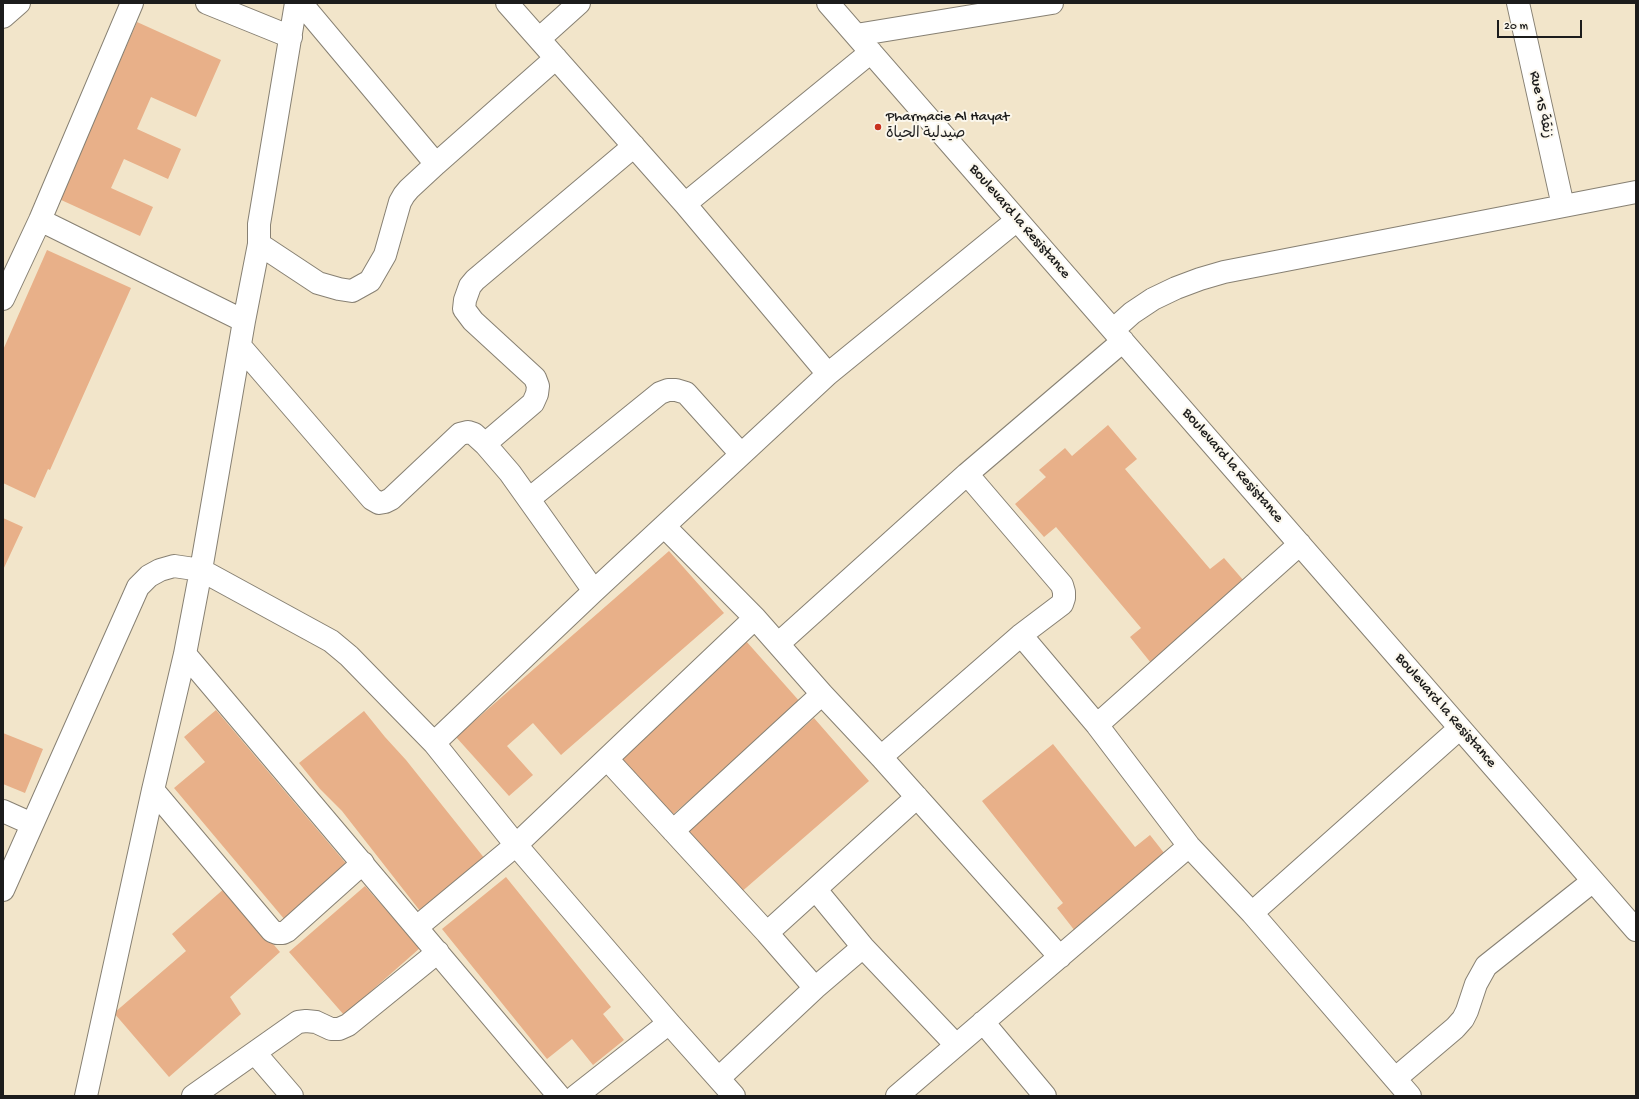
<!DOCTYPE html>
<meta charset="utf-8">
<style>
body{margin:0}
#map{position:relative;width:1639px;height:1099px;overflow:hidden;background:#f2e5ca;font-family:"Gochi Hand",sans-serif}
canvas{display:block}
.frame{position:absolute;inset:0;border:4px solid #1c1c1c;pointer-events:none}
.scale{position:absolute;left:1497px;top:20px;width:85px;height:18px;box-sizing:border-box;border:2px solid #1c1c1c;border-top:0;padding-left:5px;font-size:12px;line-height:14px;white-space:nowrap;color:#1c1c1c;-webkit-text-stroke:3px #fbf7ec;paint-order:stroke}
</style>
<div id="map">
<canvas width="1639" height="1099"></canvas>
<div class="frame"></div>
<div class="scale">20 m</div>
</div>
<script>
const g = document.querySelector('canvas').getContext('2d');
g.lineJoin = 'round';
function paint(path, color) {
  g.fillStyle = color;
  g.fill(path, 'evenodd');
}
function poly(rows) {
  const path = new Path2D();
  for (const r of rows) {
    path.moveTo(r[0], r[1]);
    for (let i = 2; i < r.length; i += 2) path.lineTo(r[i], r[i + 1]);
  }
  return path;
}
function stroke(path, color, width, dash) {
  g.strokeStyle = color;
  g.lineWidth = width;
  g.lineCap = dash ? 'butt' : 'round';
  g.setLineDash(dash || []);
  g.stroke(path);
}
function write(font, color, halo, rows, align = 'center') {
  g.font = font + ' "Gochi Hand","Playpen Sans Arabic",sans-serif';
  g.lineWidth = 4;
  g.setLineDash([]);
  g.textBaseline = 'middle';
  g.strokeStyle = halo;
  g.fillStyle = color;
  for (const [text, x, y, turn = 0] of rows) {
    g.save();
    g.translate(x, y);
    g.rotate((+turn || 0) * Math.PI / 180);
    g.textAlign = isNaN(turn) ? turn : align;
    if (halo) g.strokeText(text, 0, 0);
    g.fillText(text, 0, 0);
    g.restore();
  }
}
paint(poly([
 [137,22,221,60,196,117,151,97,137,129,181,149,168,179,124,159,111,188,153,207,140,236,59,199],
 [47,250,131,288,50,470,48,469,35,498,3,483,3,350],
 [1108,425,1137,459,1125,469,1210,569,1224,558,1244,581,1151,663,1130,637,1141,628,1056,527,1044,537,1015,504,1046,477,1039,470,1065,448,1072,456],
 [3,518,23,527,3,570],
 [669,551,724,613,561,755,533,723,507,746,533,775,509,796,456,737],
 [746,641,801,703,671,816,617,754],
 [216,710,349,867,285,920,174,788,205,762,184,737],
 [364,711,385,737,406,760,489,864,424,916,342,811,320,789,299,763],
 [814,718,869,781,739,894,684,832],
 [3,733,43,749,25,793,3,784],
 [1053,744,1135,847,1150,835,1168,858,1075,931,1057,908,1063,903,982,801],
 [506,877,611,1007,603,1014,624,1040,593,1065,572,1039,547,1059,442,929],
 [365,886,420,948,344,1015,289,952],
 [225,888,280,952,230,997,241,1014,169,1077,114,1013,186,951,172,934]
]), '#e8b089');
const minor = poly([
 [207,3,291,37],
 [296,3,259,224,259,244,244,321,201,570,331,641,349,656,434,743,516,845,669,1023,734,1096],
 [507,3,685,204,828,374],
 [828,3,1636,930],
 [1518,3,1563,206],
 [3,17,19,3],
 [856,35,1052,3],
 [539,39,579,3],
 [436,164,556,58],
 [685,204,871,52],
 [40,220,244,321],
 [259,244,318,283,339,289,352,291,370,281,385,255,400,202,404,195,409,189,436,164,301,3],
 [3,299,40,220,132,3],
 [1113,330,1132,313,1153,299,1176,288,1200,279,1224,272,1636,192],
 [240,346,372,499,379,503,385,502,391,499,460,434,468,432,474,434,485,444,510,473,594,591],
 [485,444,533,403,537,394,538,386,535,378,473,321,464,309,465,300,470,286,475,280,634,146],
 [529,499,660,393,668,390,676,390,686,393,741,454],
 [664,526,755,618,822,694,881,757,1060,957],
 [1021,635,1097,725,1189,846,1252,913,1410,1096],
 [778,644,967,474,1123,341],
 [185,654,559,1096],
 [1097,725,1300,544],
 [434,743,594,591,828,374,1017,220],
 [881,757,1021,635,1062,604,1064,598,1064,592,1062,585,967,474],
 [607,759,767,933,815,988],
 [153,790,272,931,277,933,283,933,287,931,363,863],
 [3,811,32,824],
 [673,831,822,694],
 [3,890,138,587,149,576,160,570,174,566,201,570,185,654,153,790,86,1096],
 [816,890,863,947,956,1045],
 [1252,913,1460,728],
 [417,927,516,845,755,618],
 [767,933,917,797],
 [983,1022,1045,1096],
 [255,1053,292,1096],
 [719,1078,815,988,863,947],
 [1396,1078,1455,1028,1463,1019,1467,1011,1476,984,1486,966,1593,881],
 [193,1096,298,1022,306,1021,316,1022,331,1029,339,1029,348,1025,438,952],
 [576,1096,669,1023],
 [897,1096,1189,846]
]);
stroke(minor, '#878073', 24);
stroke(minor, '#fff', 22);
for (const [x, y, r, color] of [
 [878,127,4,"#c8321e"]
]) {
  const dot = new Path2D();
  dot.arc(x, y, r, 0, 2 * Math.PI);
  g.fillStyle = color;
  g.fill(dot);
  stroke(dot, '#fbf7ec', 1.5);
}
write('15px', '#1c1c1c', '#fbf7ec', [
 ["Rue 15 زنقة",1540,105,78],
 ["Boulevard la Resistance",1019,222,49],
 ["Boulevard la Resistance",1232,466,49],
 ["Boulevard la Resistance",1445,711,49]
]);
write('15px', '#1c1c1c', '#fbf7ec', [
 ["Pharmacie Al Hayat",886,118],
 ["صيدلية الحياة",886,135]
], 'left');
</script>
